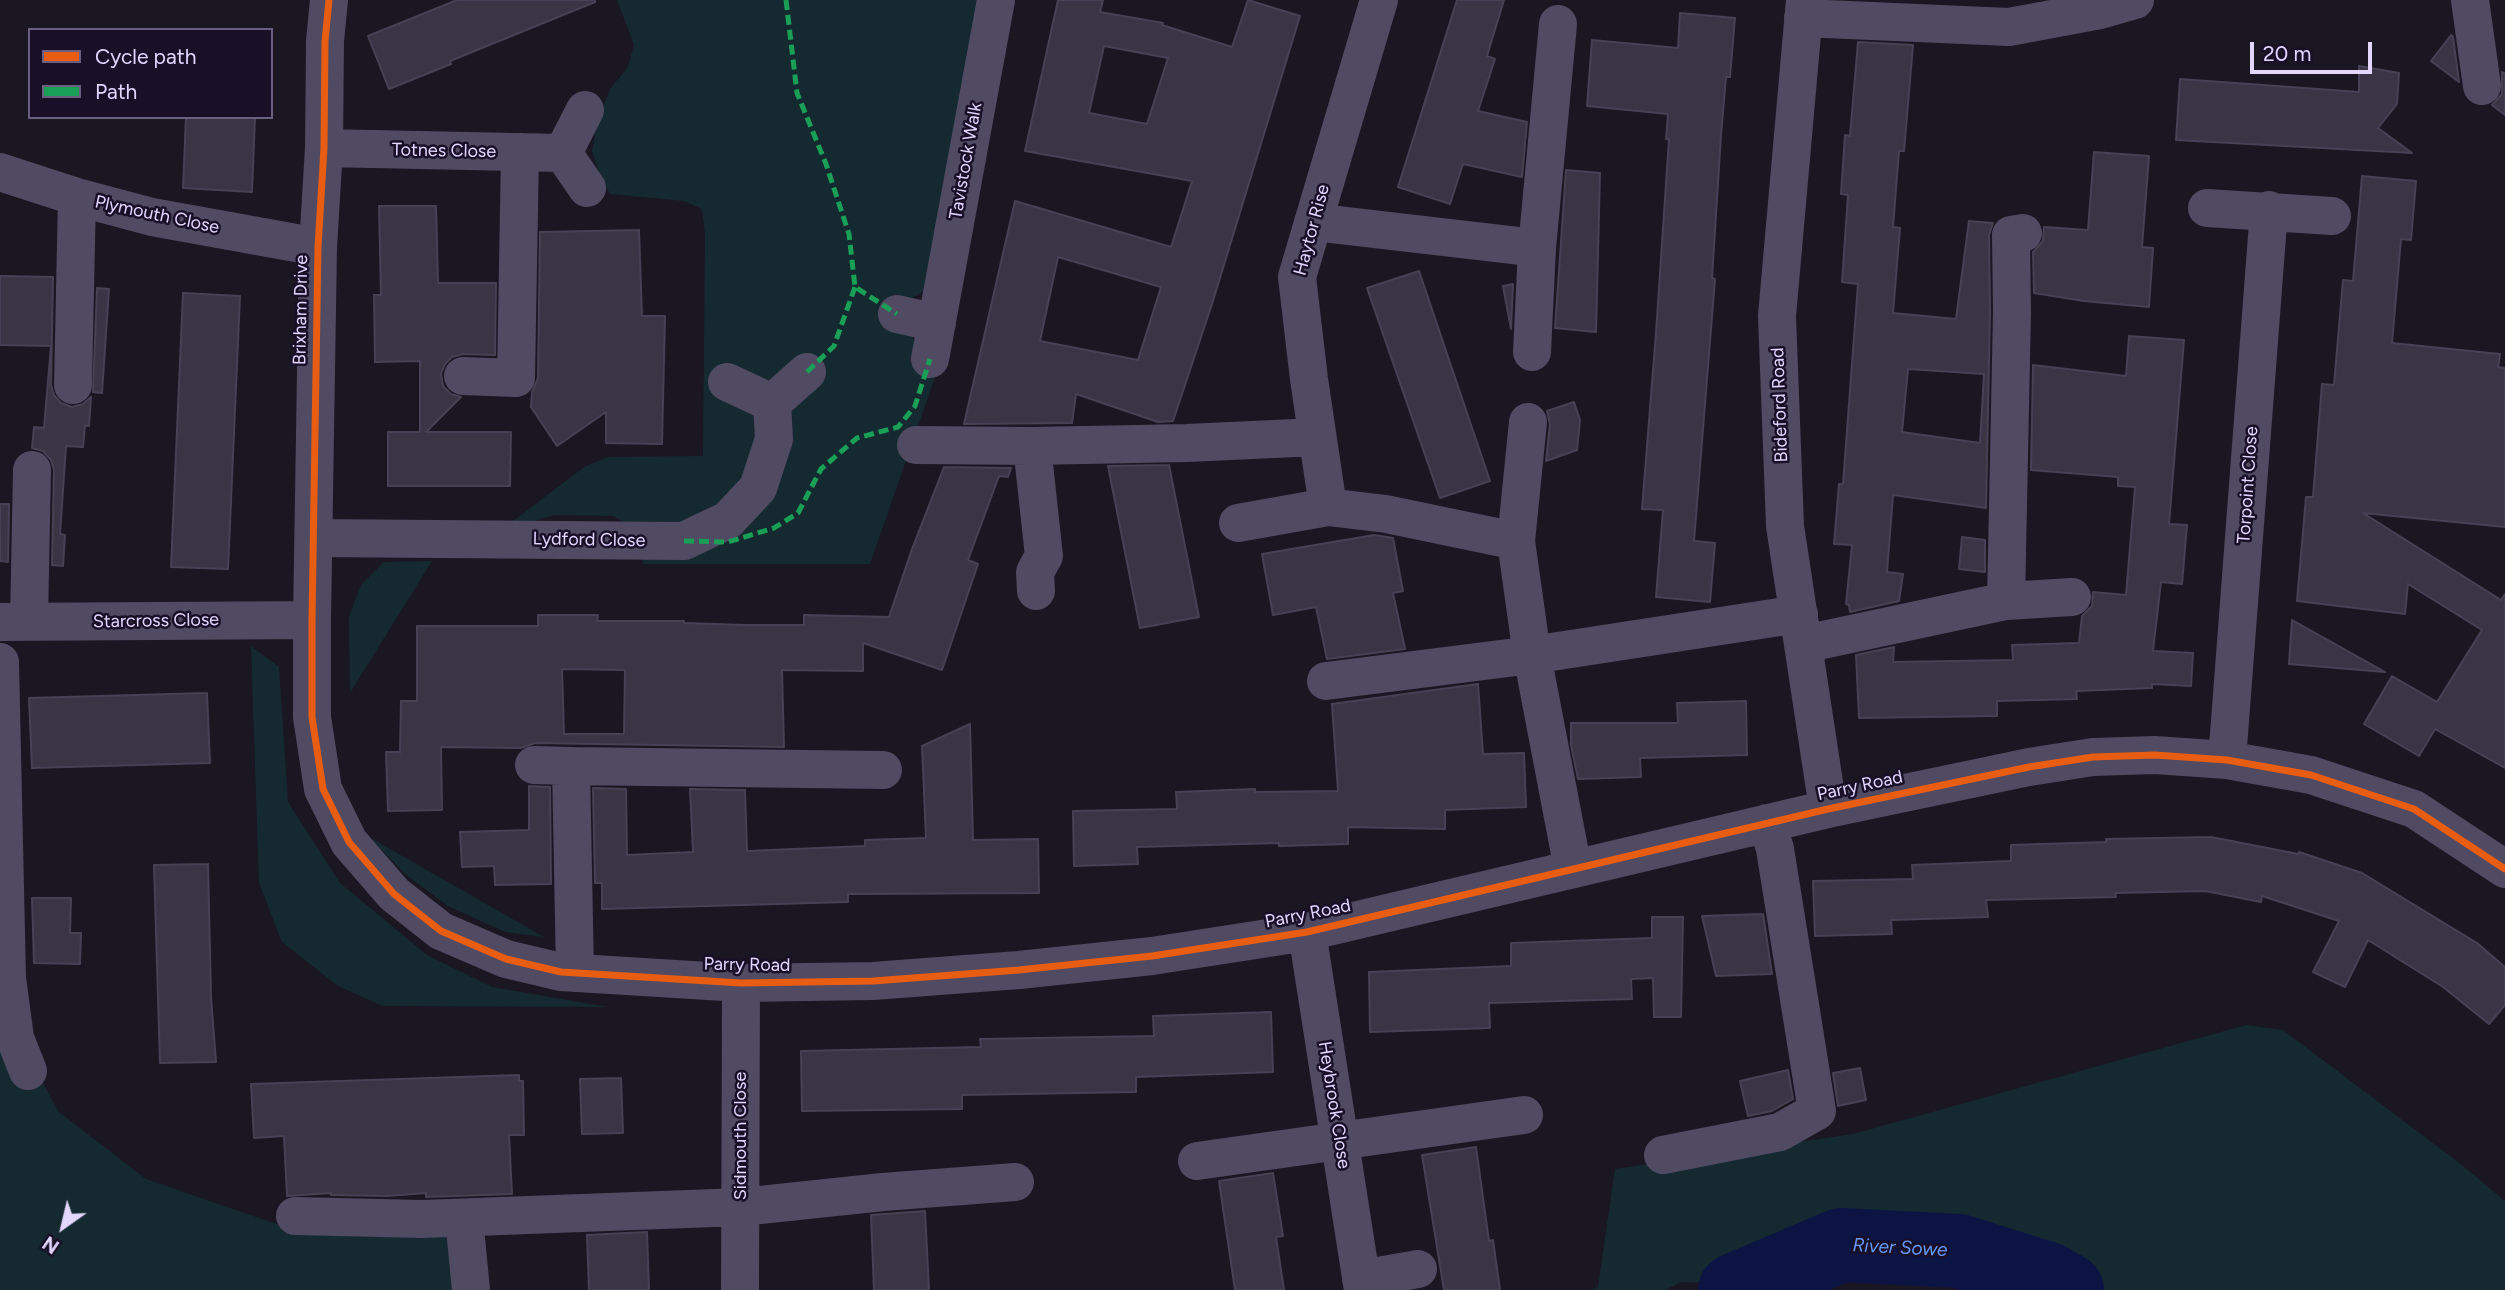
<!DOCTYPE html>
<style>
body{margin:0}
#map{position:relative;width:2505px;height:1290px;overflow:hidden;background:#1a1622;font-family:Figtree,sans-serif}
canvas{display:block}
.legend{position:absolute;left:28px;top:28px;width:245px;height:91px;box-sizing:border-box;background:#191028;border:2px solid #6a5f7e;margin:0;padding:9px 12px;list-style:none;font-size:21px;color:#e3d6ff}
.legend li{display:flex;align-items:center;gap:14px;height:35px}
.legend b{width:35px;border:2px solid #6a5f7e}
.north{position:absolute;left:28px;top:1192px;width:70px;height:70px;-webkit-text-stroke:5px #191028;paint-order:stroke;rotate:214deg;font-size:19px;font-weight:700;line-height:28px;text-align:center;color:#e3d6ff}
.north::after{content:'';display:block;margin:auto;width:24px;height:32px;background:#e3d6ff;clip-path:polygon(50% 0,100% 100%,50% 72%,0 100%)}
.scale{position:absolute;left:2250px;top:42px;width:122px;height:32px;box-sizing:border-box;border:4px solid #e3d6ff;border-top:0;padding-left:9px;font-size:21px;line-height:24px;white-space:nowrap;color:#e3d6ff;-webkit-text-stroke:5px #191028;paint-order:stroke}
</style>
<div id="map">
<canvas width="2505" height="1290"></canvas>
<ul class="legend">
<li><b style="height:9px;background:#e95d12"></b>Cycle path</li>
<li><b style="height:9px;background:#1a9f57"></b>Path</li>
</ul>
<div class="north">N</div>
<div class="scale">20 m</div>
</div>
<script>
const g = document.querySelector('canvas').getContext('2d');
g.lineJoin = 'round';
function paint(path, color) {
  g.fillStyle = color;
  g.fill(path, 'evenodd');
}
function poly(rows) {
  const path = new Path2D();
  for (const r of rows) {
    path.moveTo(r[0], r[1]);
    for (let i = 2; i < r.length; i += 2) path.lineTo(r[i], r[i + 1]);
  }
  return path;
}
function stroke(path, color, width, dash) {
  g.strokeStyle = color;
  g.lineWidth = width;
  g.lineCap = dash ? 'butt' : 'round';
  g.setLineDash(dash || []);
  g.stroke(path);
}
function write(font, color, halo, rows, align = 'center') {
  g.font = font + ' Figtree,sans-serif';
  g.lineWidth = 5;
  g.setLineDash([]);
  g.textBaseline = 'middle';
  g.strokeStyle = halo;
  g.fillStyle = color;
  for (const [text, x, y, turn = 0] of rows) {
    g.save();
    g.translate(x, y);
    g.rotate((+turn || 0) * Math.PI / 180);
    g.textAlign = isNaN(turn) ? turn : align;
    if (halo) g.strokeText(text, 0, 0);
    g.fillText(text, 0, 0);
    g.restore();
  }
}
paint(poly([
 [617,0,980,0,926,290,899,305,919,352,940,363,870,564,643,564,644,529,639,529,613,516,555,515,539,519,525,526,508,525,584,467,608,457,703,456,705,234,702,209,684,201,610,194,599,173,592,151,598,119,610,89,628,67,634,45],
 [432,561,350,693,349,616,361,585,384,562],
 [251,646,279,667,288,802,340,883,427,955,492,987,608,1007,383,1006,338,986,282,942,259,883],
 [369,837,544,937,505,932,448,906,405,874],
 [0,866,25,1052,59,1112,146,1179,288,1228,435,1228,454,1240,470,1290,0,1290],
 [2246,1025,2283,1030,2462,1165,2505,1201,2505,1290,2100,1290,2054,1263,2008,1255,1963,1240,1853,1226,1827,1231,1749,1265,1725,1283,1681,1282,1665,1290,1591,1290,1598,1287,1615,1169,1853,1134]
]), '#142a30');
stroke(poly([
 [1735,1290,1841,1245,1959,1251,2048,1279,2067,1290]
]), '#0b1443', 74);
const building = poly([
 [457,0,595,0,595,2,450,61,451,64,389,89,368,36,457,0],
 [1058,0,1103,0,1100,12,1163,23,1162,25,1232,47,1248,0,1300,16,1212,304,1173,421,1158,422,1076,394,1072,423,964,424,1015,201,1171,247,1192,181,1025,151,1058,0],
 [1104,46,1168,58,1147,124,1089,113,1104,46],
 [1058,257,1161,287,1138,360,1040,341,1058,257],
 [1457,0,1504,0,1487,56,1495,59,1478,111,1527,122,1522,177,1463,164,1450,204,1398,187,1457,0],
 [1680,13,1735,18,1730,77,1726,77,1721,135,1712,278,1715,279,1694,541,1715,543,1710,602,1656,597,1663,510,1642,509,1656,333,1669,139,1666,139,1668,114,1587,106,1592,40,1678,48,1680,13],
 [2451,35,2453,37,2459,82,2431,61,2451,35],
 [1858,42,1913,45,1904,151,1899,151,1893,227,1900,228,1893,313,1956,319,1969,221,1993,223,1989,235,1990,312,1986,508,1893,495,1887,572,1903,574,1899,601,1850,612,1849,605,1846,604,1852,545,1834,544,1839,484,1843,484,1858,284,1842,282,1848,195,1841,194,1845,135,1850,136,1858,42],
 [1908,369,1984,374,1980,443,1902,432,1908,369],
 [2359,66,2399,73,2397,104,2378,128,2412,153,2176,140,2180,79,2359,92,2359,66],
 [2502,72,2505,74,2505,115,2492,105,2502,94,2502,72],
 [186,117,255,117,252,192,183,188,186,117],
 [2094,152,2149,156,2142,247,2153,248,2149,307,2084,301,2034,293,2033,252,2043,241,2044,227,2088,230,2094,152],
 [1566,170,1600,173,1596,332,1555,328,1566,170],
 [2362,176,2416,181,2411,240,2401,239,2392,343,2500,354,2498,367,2505,368,2505,527,2363,513,2501,600,2505,594,2505,768,2435,729,2419,756,2364,724,2392,676,2437,702,2482,630,2408,584,2405,614,2297,601,2306,497,2313,497,2322,384,2334,385,2343,280,2353,281,2362,176],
 [379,206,436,206,438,283,496,283,495,355,463,354,452,357,445,364,441,374,443,386,451,394,461,397,426,432,511,432,510,486,388,486,388,432,420,432,420,361,375,362,374,295,381,295,379,206],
 [639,230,642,316,665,316,662,444,606,443,606,412,557,446,531,407,532,392,538,378,540,232,639,230],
 [1419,271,1490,481,1440,498,1367,288,1419,271],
 [0,276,53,277,51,385,54,395,61,403,72,407,83,404,91,397,89,426,85,425,83,447,66,446,60,534,65,535,63,566,52,565,54,470,51,460,43,451,32,448,34,427,44,428,51,346,0,345,0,276],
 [1513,284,1511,329,1503,286,1513,284],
 [97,288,109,289,102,393,93,392,97,288],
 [183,293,240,296,228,569,171,567,183,293],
 [2129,336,2184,340,2169,524,2187,525,2182,584,2161,582,2153,651,2193,653,2191,686,2152,684,2152,688,2076,691,2077,699,1997,701,1997,716,1859,718,1856,655,1894,647,1893,662,2013,660,2012,645,2079,643,2082,616,2092,606,2093,592,2126,595,2135,487,2118,486,2118,477,2031,470,2033,365,2126,376,2129,336],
 [1574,402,1580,420,1577,450,1546,461,1550,424,1547,411,1574,402],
 [1169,465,1199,617,1140,628,1108,466,1169,465],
 [944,467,1011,468,1008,477,999,476,968,560,978,564,942,670,863,643,863,671,782,670,784,747,535,743,521,748,441,747,442,810,388,811,386,752,400,752,401,701,417,701,417,626,538,626,538,615,598,615,597,621,684,621,684,623,745,625,804,625,804,615,889,617,912,549,944,467],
 [562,669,625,670,624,734,564,734,562,669],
 [0,504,9,504,8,562,0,561,0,504],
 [1374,535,1393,538,1403,591,1393,593,1405,649,1327,659,1316,607,1273,615,1262,554,1374,535],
 [1962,537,1985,540,1985,572,1959,569,1962,537],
 [2292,620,2385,672,2289,664,2292,620],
 [1478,684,1483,754,1524,753,1526,807,1445,810,1445,829,1348,827,1348,844,1279,846,1279,843,1137,847,1138,864,1074,866,1073,811,1177,809,1176,792,1255,789,1255,792,1338,791,1332,704,1478,684],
 [207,693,210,763,32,768,29,698,207,693],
 [1746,701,1747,755,1640,758,1641,777,1578,779,1571,745,1571,723,1678,723,1677,703,1746,701],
 [970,724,973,840,1038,839,1039,893,848,894,848,902,602,909,602,883,595,883,593,788,626,789,627,855,693,852,690,789,745,790,747,851,865,846,865,840,926,838,922,746,970,724],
 [529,786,550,787,551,884,495,885,494,866,462,867,460,832,529,830,529,786],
 [2211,837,2298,854,2299,852,2362,873,2477,943,2505,967,2505,1005,2489,1024,2443,987,2368,940,2345,987,2313,972,2339,921,2262,896,2261,902,2205,891,2115,893,2116,897,1986,900,1988,917,1891,920,1892,934,1815,936,1813,881,1913,879,1912,865,2011,861,2011,845,2106,842,2106,839,2211,837],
 [208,864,211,997,216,1062,160,1063,154,865,208,864],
 [32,898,71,898,70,933,81,933,80,964,34,963,32,898],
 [1763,914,1772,974,1716,976,1702,916,1763,914],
 [1652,917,1683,917,1681,1017,1654,1017,1653,978,1631,979,1632,999,1489,1003,1490,1028,1370,1032,1369,972,1511,966,1511,943,1652,938,1652,917],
 [1271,1012,1273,1072,1136,1077,1136,1092,962,1095,962,1109,802,1111,801,1051,981,1047,980,1039,1154,1036,1153,1016,1271,1012],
 [1860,1068,1866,1100,1838,1106,1833,1073,1860,1068],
 [1788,1070,1793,1099,1772,1111,1748,1116,1740,1081,1788,1070],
 [519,1075,519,1081,523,1081,524,1135,509,1135,512,1194,426,1197,426,1193,387,1196,331,1195,331,1193,287,1196,284,1136,254,1138,251,1084,519,1075],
 [621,1078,623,1133,582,1134,580,1079,621,1078],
 [1476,1147,1489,1241,1493,1240,1500,1290,1444,1290,1422,1155,1476,1147],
 [1273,1173,1283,1236,1276,1237,1284,1290,1235,1290,1219,1181,1273,1173],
 [925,1211,929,1290,874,1290,871,1215,925,1211],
 [647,1232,649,1290,589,1290,587,1235,647,1232]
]);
paint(building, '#3a3444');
stroke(building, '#484155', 2);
stroke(poly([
 [329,0,325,41,324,148,318,247,312,620,312,717,323,789,349,842,394,894,441,931,506,959,561,972,741,983,873,981,1019,970,1152,956,1307,932,1828,809,2029,767,2093,757,2155,755,2227,760,2311,775,2414,809,2505,869],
 [1805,0,1777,316,1785,526,1828,809],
 [2470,0,2482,86],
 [1803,18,2009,27,2100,10,2135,0],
 [585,110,563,153,587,188],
 [324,148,563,153],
 [0,172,77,197,152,217,318,247],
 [2207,208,2332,216],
 [1313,222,1537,248,1532,352],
 [1537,248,1558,24],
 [897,314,937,323],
 [930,359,996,0],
 [463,376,516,378,520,152],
 [727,382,772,403,807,372],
 [73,385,77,197],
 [916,445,1032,446,1044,556,1035,572,1036,591],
 [1032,446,1187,443,1317,437],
 [1328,507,1309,379,1297,277,1379,0],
 [1238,523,1328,507,1386,514,1516,541,1528,422],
 [314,538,684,541,728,520,758,488,774,439,772,403],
 [1516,541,1532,655,1573,869],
 [2006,601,2012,312,2011,235,2023,233],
 [0,622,312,620],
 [29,622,32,470],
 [1804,644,2006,601,2072,597],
 [0,662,7,978,15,1038,28,1071],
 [1326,681,1532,655,1799,614],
 [2227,760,2269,210],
 [534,765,571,766,575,973],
 [571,766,883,770],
 [1307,932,1363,1290],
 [1663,1155,1780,1132,1817,1111,1775,849,1767,823],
 [1197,1161,1524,1115],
 [295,1216,422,1219,741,1207,883,1192,1015,1182],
 [464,1218,471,1290],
 [1361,1279,1418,1269],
 [740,1290,741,983]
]), '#504a63', 38);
stroke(poly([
 [786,0,797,93,826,164,849,234,855,287,897,314],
 [807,372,834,346,855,287],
 [684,541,728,542,774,528,798,513,821,469,857,438,898,427,915,406,930,359]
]), '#1a9f57', 5, [10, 5]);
stroke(poly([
 [329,0,325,41,324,148,318,247,312,620,312,717,323,789,349,842,394,894,441,931,506,959,561,972,741,983,873,981,1019,970,1152,956,1307,932,1828,809,2029,767,2093,757,2155,755,2227,760,2311,775,2414,809,2505,869]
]), '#e95d12', 7);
write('18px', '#e3d6ff', '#191028', [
 ["Totnes Close",444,151,1],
 ["Tavistock Walk",966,161,-80],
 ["Plymouth Close",157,215,12],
 ["Haytor Rise",1312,230,-75],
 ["Brixham Drive",301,310,-89],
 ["Bideford Road",1780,405,-92],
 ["Torpoint Close",2248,485,-86],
 ["Lydford Close",589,540,1],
 ["Starcross Close",156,621,-1],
 ["Parry Road",1860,786,-12],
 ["Parry Road",1308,914,-11],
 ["Parry Road",747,965,1],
 ["Heybrook Close",1334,1105,81],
 ["Sidmouth Close",741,1136,-90]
]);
write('italic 19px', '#6599ff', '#191028', [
 ["River Sowe",1900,1248,3]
]);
</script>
